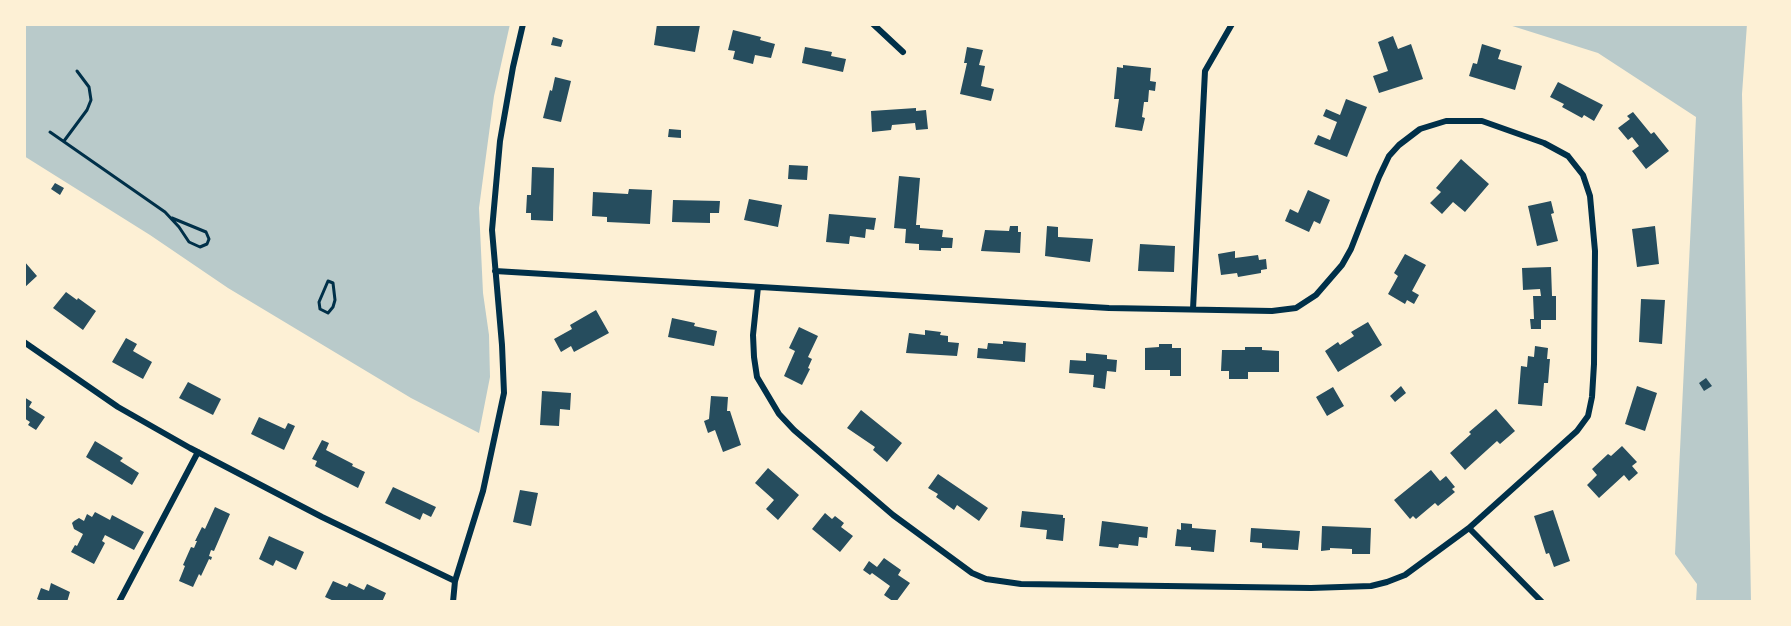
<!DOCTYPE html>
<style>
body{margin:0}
#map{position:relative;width:1791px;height:626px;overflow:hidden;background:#fdf0d5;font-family:"IBM Plex Sans",sans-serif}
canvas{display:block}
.frame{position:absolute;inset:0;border:26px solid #fdf0d5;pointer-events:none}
</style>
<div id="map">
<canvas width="1791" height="626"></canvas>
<div class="frame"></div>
</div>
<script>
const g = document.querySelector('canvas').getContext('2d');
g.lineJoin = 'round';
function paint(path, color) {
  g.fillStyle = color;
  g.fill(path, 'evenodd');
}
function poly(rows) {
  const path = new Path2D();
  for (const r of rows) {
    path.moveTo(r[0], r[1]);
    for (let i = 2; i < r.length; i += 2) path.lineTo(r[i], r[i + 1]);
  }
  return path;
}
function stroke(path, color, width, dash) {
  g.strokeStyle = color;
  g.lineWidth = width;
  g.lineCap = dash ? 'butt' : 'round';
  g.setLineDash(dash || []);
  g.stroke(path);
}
paint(poly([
 [24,24,510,24,494,96,479,208,483,293,489,335,490,377,479,433,411,398,228,288,150,235,24,156],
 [1506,24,1747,24,1742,94,1751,602,1696,602,1697,584,1675,554,1696,117,1598,53]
]), '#b9caca');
paint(poly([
 [657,24,700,25,695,52,654,45],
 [733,30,761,37,760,40,775,44,771,58,755,55,753,64,733,59,735,51,728,50],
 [1393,36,1398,49,1411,44,1423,79,1379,93,1373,76,1388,71,1378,42],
 [553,37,563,40,561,47,551,45],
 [1482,44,1501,50,1498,59,1522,66,1515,90,1469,76,1473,63,1477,64],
 [805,47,832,52,831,56,846,59,843,72,802,63],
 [967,47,983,50,979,65,985,66,981,86,994,89,991,101,960,94,967,63,964,63],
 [1123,65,1151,68,1150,81,1156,82,1155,91,1149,90,1148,102,1144,102,1142,117,1145,118,1142,131,1115,127,1119,99,1114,99,1117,67,1123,68],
 [555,77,571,81,561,122,543,118,550,90,552,91],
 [1558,82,1603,105,1594,121,1584,115,1582,118,1562,107,1564,104,1550,97],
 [1346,99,1367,107,1347,157,1314,144,1318,135,1330,140,1337,122,1323,116,1326,109,1340,115],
 [916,108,916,111,926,110,928,129,916,130,915,123,892,125,891,130,872,132,871,111],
 [1633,112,1651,134,1654,132,1669,151,1646,169,1632,151,1639,146,1632,137,1628,140,1618,128,1630,119,1627,116],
 [669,129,681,130,681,138,668,137],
 [1461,159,1489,184,1465,212,1453,202,1442,214,1430,203,1441,192,1436,188],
 [789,165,808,166,807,180,788,179],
 [532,167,554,168,553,221,531,220,531,213,526,213,527,195,531,195],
 [899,176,920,178,916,225,920,225,920,228,943,230,942,237,953,238,952,248,941,248,941,251,919,250,919,244,905,243,906,229,894,228],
 [55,183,64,188,60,195,51,189],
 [629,189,652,190,650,224,607,222,607,217,592,216,593,192,628,194],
 [1308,190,1330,200,1320,224,1314,221,1309,232,1285,221,1290,209,1298,213],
 [749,199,782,205,778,227,744,220],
 [673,200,720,201,719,213,710,213,710,223,672,222],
 [1551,201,1554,213,1551,214,1558,241,1537,246,1528,206],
 [829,214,876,218,874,230,866,229,865,238,850,236,849,244,826,242],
 [1010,226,1018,226,1018,232,1021,232,1020,253,981,251,985,230,1009,231],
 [1047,226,1058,227,1058,237,1093,239,1090,262,1045,256],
 [1655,226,1659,264,1637,267,1632,229],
 [1140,244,1175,246,1174,272,1138,271],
 [1235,251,1235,258,1258,255,1259,260,1266,259,1267,269,1261,270,1261,273,1238,277,1237,273,1221,275,1218,254],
 [1405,254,1426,265,1412,291,1419,295,1414,304,1407,300,1405,304,1388,294,1398,276,1394,273],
 [24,261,37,276,24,288],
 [1551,267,1552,296,1556,296,1556,320,1541,320,1541,329,1531,329,1530,319,1534,319,1533,296,1541,296,1540,289,1523,290,1522,268],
 [66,292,77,300,78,298,96,311,83,330,53,308],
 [1641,299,1665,300,1662,344,1639,342],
 [596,310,609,333,574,352,571,346,561,352,554,339,572,329,570,325],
 [672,318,695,323,694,326,717,331,714,346,668,337],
 [1368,322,1382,345,1338,372,1325,351,1338,342,1340,345,1354,336,1351,332],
 [799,327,818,336,808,357,812,359,808,368,810,369,802,385,784,376,795,351,789,348],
 [925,330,941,332,940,335,948,336,948,342,959,343,957,356,906,353,909,333,925,335],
 [126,338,137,344,133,351,152,362,143,379,112,362],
 [1003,341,1026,343,1025,362,977,358,978,348,987,349,988,343,1003,344],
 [1159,344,1172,344,1172,348,1181,348,1181,376,1170,376,1170,370,1145,370,1145,348,1159,347],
 [1535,346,1548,348,1547,359,1550,359,1548,383,1544,383,1542,406,1518,404,1521,366,1527,367,1528,356,1534,357],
 [1245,347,1262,347,1262,350,1279,351,1279,372,1248,372,1248,379,1229,379,1229,371,1221,371,1222,350,1245,350],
 [1086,353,1107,355,1107,359,1117,360,1116,372,1107,371,1105,389,1093,387,1094,375,1069,373,1070,360,1086,361],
 [1706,378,1712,386,1704,391,1699,383],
 [188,382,221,399,213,415,179,398],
 [1401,386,1406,393,1395,402,1390,396],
 [1637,386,1657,393,1645,431,1625,424],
 [1333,387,1344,406,1327,416,1316,397],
 [542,391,571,393,570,410,560,409,559,426,540,425],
 [711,396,728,397,727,411,730,411,741,445,723,452,715,430,708,433,704,421,709,419],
 [24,397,32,402,29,407,45,417,36,430,28,425,30,422,24,418],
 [1496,409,1515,431,1500,444,1497,441,1465,470,1450,453,1471,434,1469,432],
 [861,410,902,443,887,462,873,450,875,447,847,428],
 [259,417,285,429,288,423,295,426,284,450,251,434],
 [322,440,329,443,326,450,353,464,352,466,365,472,358,488,315,466,317,461,312,459],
 [95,441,123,458,120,461,139,473,132,485,86,457],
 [1622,446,1637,462,1632,466,1638,473,1629,481,1624,475,1599,498,1587,485,1597,475,1592,469,1608,454,1611,456],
 [768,468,799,495,778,520,766,509,774,500,755,483],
 [1431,470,1440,481,1446,476,1455,487,1452,489,1455,492,1438,506,1435,503,1416,519,1413,516,1410,519,1394,500],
 [938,474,988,508,979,521,957,505,954,510,936,497,938,494,928,488],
 [393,487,436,507,431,517,423,513,420,520,385,503],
 [520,490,538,493,531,526,513,522],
 [215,507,230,514,214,551,211,550,209,556,212,557,211,560,209,559,201,576,199,574,193,587,179,581,185,566,183,565,191,547,194,548,197,541,195,541,202,527,205,529],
 [1553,510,1570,561,1554,567,1549,553,1546,554,1534,516],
 [1022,511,1063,515,1063,518,1065,518,1063,541,1046,539,1047,530,1020,527],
 [95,512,110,520,112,515,144,532,134,550,105,535,102,541,105,543,94,564,71,552,75,545,77,546,83,534,74,529,72,523,74,521,79,518,84,521,87,514,92,517],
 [825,513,832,519,835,516,844,523,841,527,853,536,840,552,812,529],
 [1102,521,1148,527,1147,538,1139,537,1138,546,1119,544,1118,548,1099,546],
 [1181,523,1192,524,1192,528,1216,530,1214,552,1191,550,1191,547,1175,546,1177,529,1181,530],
 [1322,526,1371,528,1370,554,1352,554,1352,549,1330,548,1330,550,1321,551],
 [1251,528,1300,531,1298,550,1262,548,1262,543,1250,542],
 [269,536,304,552,296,570,276,560,273,566,259,559],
 [884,558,901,570,898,575,910,583,896,602,894,602,884,595,890,586,872,573,870,575,863,570,869,561,877,567],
 [333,581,347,587,349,583,364,590,367,584,386,593,382,602,336,602,325,597],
 [51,583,70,592,67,602,43,602,37,599,41,588,49,591]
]), '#264d5e');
stroke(poly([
 [50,132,165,212,179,227,189,242,200,247,207,244,209,239,206,232,172,218],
 [64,141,87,110,91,100,89,87,77,71],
 [328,281,333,283,335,300,333,307,328,313,320,309,319,302,328,281]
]), '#003049', 3);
stroke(poly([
 [873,24,903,52],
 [495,271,1109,308,1272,311,1296,308,1316,295,1342,265,1351,249,1379,177,1389,156,1399,145,1420,129,1446,121,1482,121,1544,143,1568,156,1583,175,1590,196,1595,251,1594,364,1592,397,1588,416,1577,431,1469,528],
 [758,287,753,335,754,357,757,377,779,414,794,430,893,515,972,573,986,579,1021,584,1311,588,1371,586,1387,582,1405,575,1469,528,1542,602],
 [1193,309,1205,71,1232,24],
 [24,342,118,407,190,448,322,517,455,581],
 [119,602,198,452],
 [453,602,455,581,483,491,504,393,502,345,492,230,500,141,513,67,523,24]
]), '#003049', 6);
</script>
